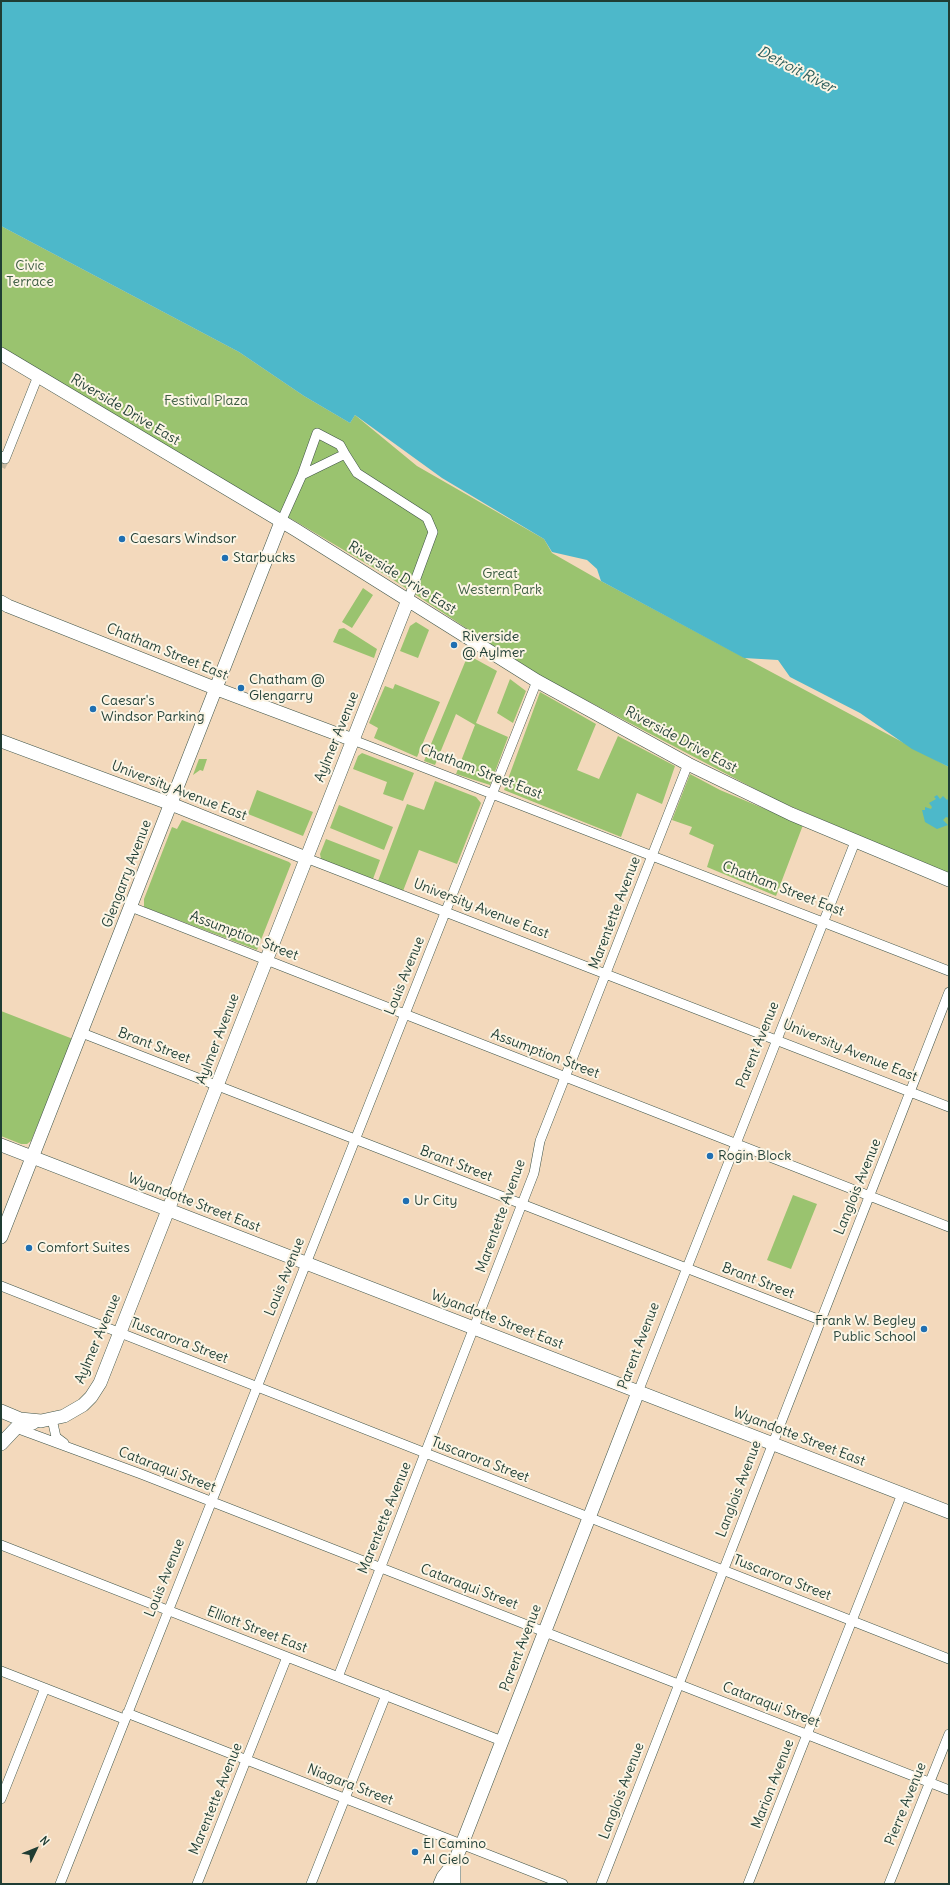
<!DOCTYPE html>
<style>
body{margin:0}
#map{position:relative;width:950px;height:1885px;overflow:hidden;background:#f3d9bc;font-family:Delius,sans-serif}
canvas{display:block}
.frame{position:absolute;inset:0;border:2px solid #1f3d34;pointer-events:none}
.north{position:absolute;left:16px;top:1829px;width:40px;height:40px;-webkit-text-stroke:3px #fcf5e5;paint-order:stroke;rotate:47deg;font-size:11px;font-weight:700;line-height:16px;text-align:center;color:#1f3d34}
.north::after{content:'';display:block;margin:auto;width:14px;height:18px;background:#1f3d34;clip-path:polygon(50% 0,100% 100%,50% 72%,0 100%)}
</style>
<div id="map">
<canvas width="950" height="1885"></canvas>
<div class="frame"></div>
<div class="north">N</div>
</div>
<script>
const g = document.querySelector('canvas').getContext('2d');
g.lineJoin = 'round';
function paint(path, color) {
  g.fillStyle = color;
  g.fill(path, 'evenodd');
}
function poly(rows) {
  const path = new Path2D();
  for (const r of rows) {
    path.moveTo(r[0], r[1]);
    for (let i = 2; i < r.length; i += 2) path.lineTo(r[i], r[i + 1]);
  }
  return path;
}
function stroke(path, color, width, dash) {
  g.strokeStyle = color;
  g.lineWidth = width;
  g.lineCap = dash ? 'butt' : 'round';
  g.setLineDash(dash || []);
  g.stroke(path);
}
function write(font, color, halo, rows, align = 'center') {
  g.font = font + ' Delius,sans-serif';
  g.lineWidth = 4;
  g.setLineDash([]);
  g.textBaseline = 'middle';
  g.strokeStyle = halo;
  g.fillStyle = color;
  for (const [text, x, y, turn = 0] of rows) {
    g.save();
    g.translate(x, y);
    g.rotate((+turn || 0) * Math.PI / 180);
    g.textAlign = isNaN(turn) ? turn : align;
    if (halo) g.strokeText(text, 0, 0);
    g.fillText(text, 0, 0);
    g.restore();
  }
}
paint(poly([
 [1,226,239,352,304,396,350,423,355,415,417,466,544,539,552,553,601,581,949,767,949,874,776,800,546,679,478,636,389,577,295,521,225,483,1,347],
 [363,588,373,595,352,628,342,622],
 [416,622,429,630,418,658,400,651,410,626],
 [344,628,377,649,374,658,333,642,339,629],
 [468,655,497,671,476,723,508,737,490,785,456,774,475,725,456,714,435,765,424,761],
 [510,679,526,691,513,723,497,713],
 [395,684,440,702,417,757,374,738,378,728,369,723,385,686,393,689],
 [540,692,596,724,577,770,599,779,618,736,675,766,662,804,637,793,621,837,504,790],
 [362,753,414,773,403,801,383,794,387,782,353,769,358,756],
 [199,759,207,759,203,771,200,770,193,775],
 [690,774,720,790,803,825,776,896,707,867,714,845,689,834,692,827,672,820],
 [435,781,476,797,481,803,457,864,419,850,403,891,378,881,407,804,424,810],
 [257,790,313,812,303,836,248,814],
 [339,805,393,827,384,850,330,828],
 [182,820,289,862,291,864,257,950,144,907,144,899,172,827,177,829],
 [326,839,380,860,373,879,321,859,320,854],
 [1,1011,73,1039,31,1141,27,1144,21,1144,1,1136],
 [793,1195,817,1204,791,1269,767,1260]
]), '#9ac36f');
paint(poly([
 [1,1,949,1,949,767,912,749,860,713,790,677,778,660,744,658,601,581,597,569,587,560,552,552,544,539,442,478,355,415,350,423,304,396,239,352,1,226],
 [937,795,940,799,943,796,947,800,949,798,949,818,946,817,943,820,948,825,937,829,925,822,922,810,925,810,925,807,931,809,932,807,929,803,936,799,934,797]
]), '#4db8ca');
stroke(poly([
 [1,467,5,459]
]), '#c9baa1', 9, [9, 4.5]);
const street = poly([
 [1,456,5,459,38,376],
 [302,475,345,454,357,473,427,518,433,532,408,600],
 [281,522,302,475,317,433,340,445,345,454],
 [353,740,949,971],
 [306,858,949,1107],
 [131,907,949,1227],
 [82,1033,820,1320],
 [1,1286,949,1659],
 [638,1392,855,842],
 [52,1419,56,1437,64,1443],
 [16,1428,141,1474,949,1790],
 [1,1545,502,1741],
 [1,1671,124,1719],
 [338,1677,534,1173,540,1141,688,764],
 [127,1713,563,1884],
 [1,1799,45,1688],
 [60,1884,537,681],
 [197,1884,287,1657],
 [311,1884,386,1695],
 [601,1884,949,992],
 [748,1884,902,1494],
 [889,1884,949,1734]
]);
const secondary = poly([
 [1,354,296,530,537,681,688,764,791,814,949,880],
 [1,602,8,606,217,689,353,740],
 [1,741,171,804,306,858],
 [1,1145,949,1512],
 [1,1237,281,522],
 [1,1411,20,1419,41,1421,64,1416,83,1405,91,1397,100,1383,408,600],
 [1,1444,16,1428,33,1423],
 [440,1884,443,1877,454,1863,462,1844,638,1392],
 [454,1884,454,1863]
]);
stroke(street, '#3f5448', 10);
stroke(secondary, '#3f5448', 14);
stroke(street, '#fff', 9);
stroke(secondary, '#fff', 13);
for (const [x, y, r, color] of [
 [122,539,4,"#1f6fb2"],
 [225,558,4,"#1f6fb2"],
 [454,645,4,"#1f6fb2"],
 [241,688,4,"#1f6fb2"],
 [93,709,4,"#1f6fb2"],
 [710,1156,4,"#1f6fb2"],
 [406,1201,4,"#1f6fb2"],
 [29,1248,4,"#1f6fb2"],
 [924,1329,4,"#1f6fb2"],
 [415,1852,4,"#1f6fb2"]
]) {
  const dot = new Path2D();
  dot.arc(x, y, r, 0, 2 * Math.PI);
  g.fillStyle = color;
  g.fill(dot);
  stroke(dot, '#fcf5e5', 1.5);
}
write('14px', '#3e5e43', '#fcf5e5', [
 ["Civic",30,266],
 ["Terrace",30,282],
 ["Festival Plaza",206,401],
 ["Great",500,574],
 ["Western Park",500,590]
]);
write('14px', '#1f3d34', '#fcf5e5', [
 ["Riverside Drive East",125,410,31],
 ["Riverside Drive East",402,578,32],
 ["Chatham Street East",167,652,22],
 ["Aylmer Avenue",337,737,-68],
 ["Riverside Drive East",681,740,28],
 ["Chatham Street East",481,772,21],
 ["University Avenue East",179,791,21],
 ["Glengarry Avenue",127,874,-69],
 ["Chatham Street East",783,889,21],
 ["University Avenue East",481,909,21],
 ["Marentette Avenue",615,913,-69],
 ["Assumption Street",244,936,21],
 ["Louis Avenue",405,976,-68],
 ["Aylmer Avenue",218,1039,-69],
 ["Parent Avenue",758,1045,-68],
 ["Brant Street",154,1046,21],
 ["University Avenue East",850,1051,22],
 ["Assumption Street",545,1054,21],
 ["Brant Street",456,1164,21],
 ["Langlois Avenue",858,1187,-68],
 ["Wyandotte Street East",194,1203,21],
 ["Marentette Avenue",501,1216,-70],
 ["Louis Avenue",285,1277,-68],
 ["Brant Street",758,1281,21],
 ["Wyandotte Street East",497,1320,21],
 ["Aylmer Avenue",98,1339,-67],
 ["Tuscarora Street",179,1341,21],
 ["Parent Avenue",639,1346,-69],
 ["Wyandotte Street East",799,1437,21],
 ["Tuscarora Street",480,1460,21],
 ["Cataraqui Street",167,1470,21],
 ["Langlois Avenue",739,1489,-69],
 ["Marentette Avenue",385,1518,-68],
 ["Louis Avenue",165,1578,-68],
 ["Tuscarora Street",782,1578,21],
 ["Cataraqui Street",469,1587,21],
 ["Elliott Street East",257,1630,21],
 ["Parent Avenue",521,1648,-69],
 ["Cataraqui Street",771,1705,21],
 ["Marion Avenue",773,1784,-69],
 ["Niagara Street",350,1785,21],
 ["Langlois Avenue",622,1791,-69],
 ["Marentette Avenue",216,1799,-68],
 ["Pierre Avenue",906,1804,-68]
]);
write('14px', '#1f3d34', '#fcf5e5', [
 ["Caesars Windsor",130,539],
 ["Starbucks",233,558],
 ["Riverside",462,637],
 ["@ Aylmer",462,653],
 ["Chatham @",249,680],
 ["Glengarry",249,696],
 ["Caesar's",101,701],
 ["Windsor Parking",101,717],
 ["Rogin Block",718,1156],
 ["Ur City",414,1201],
 ["Comfort Suites",37,1248],
 ["Frank W. Begley",916,1321,"right"],
 ["Public School",916,1337,"right"],
 ["El Camino",423,1844],
 ["Al Cielo",423,1860]
], 'left');
write('italic 15px', '#2a5c5a', '#fcf5e5', [
 ["Detroit River",796,70,27]
]);
</script>
